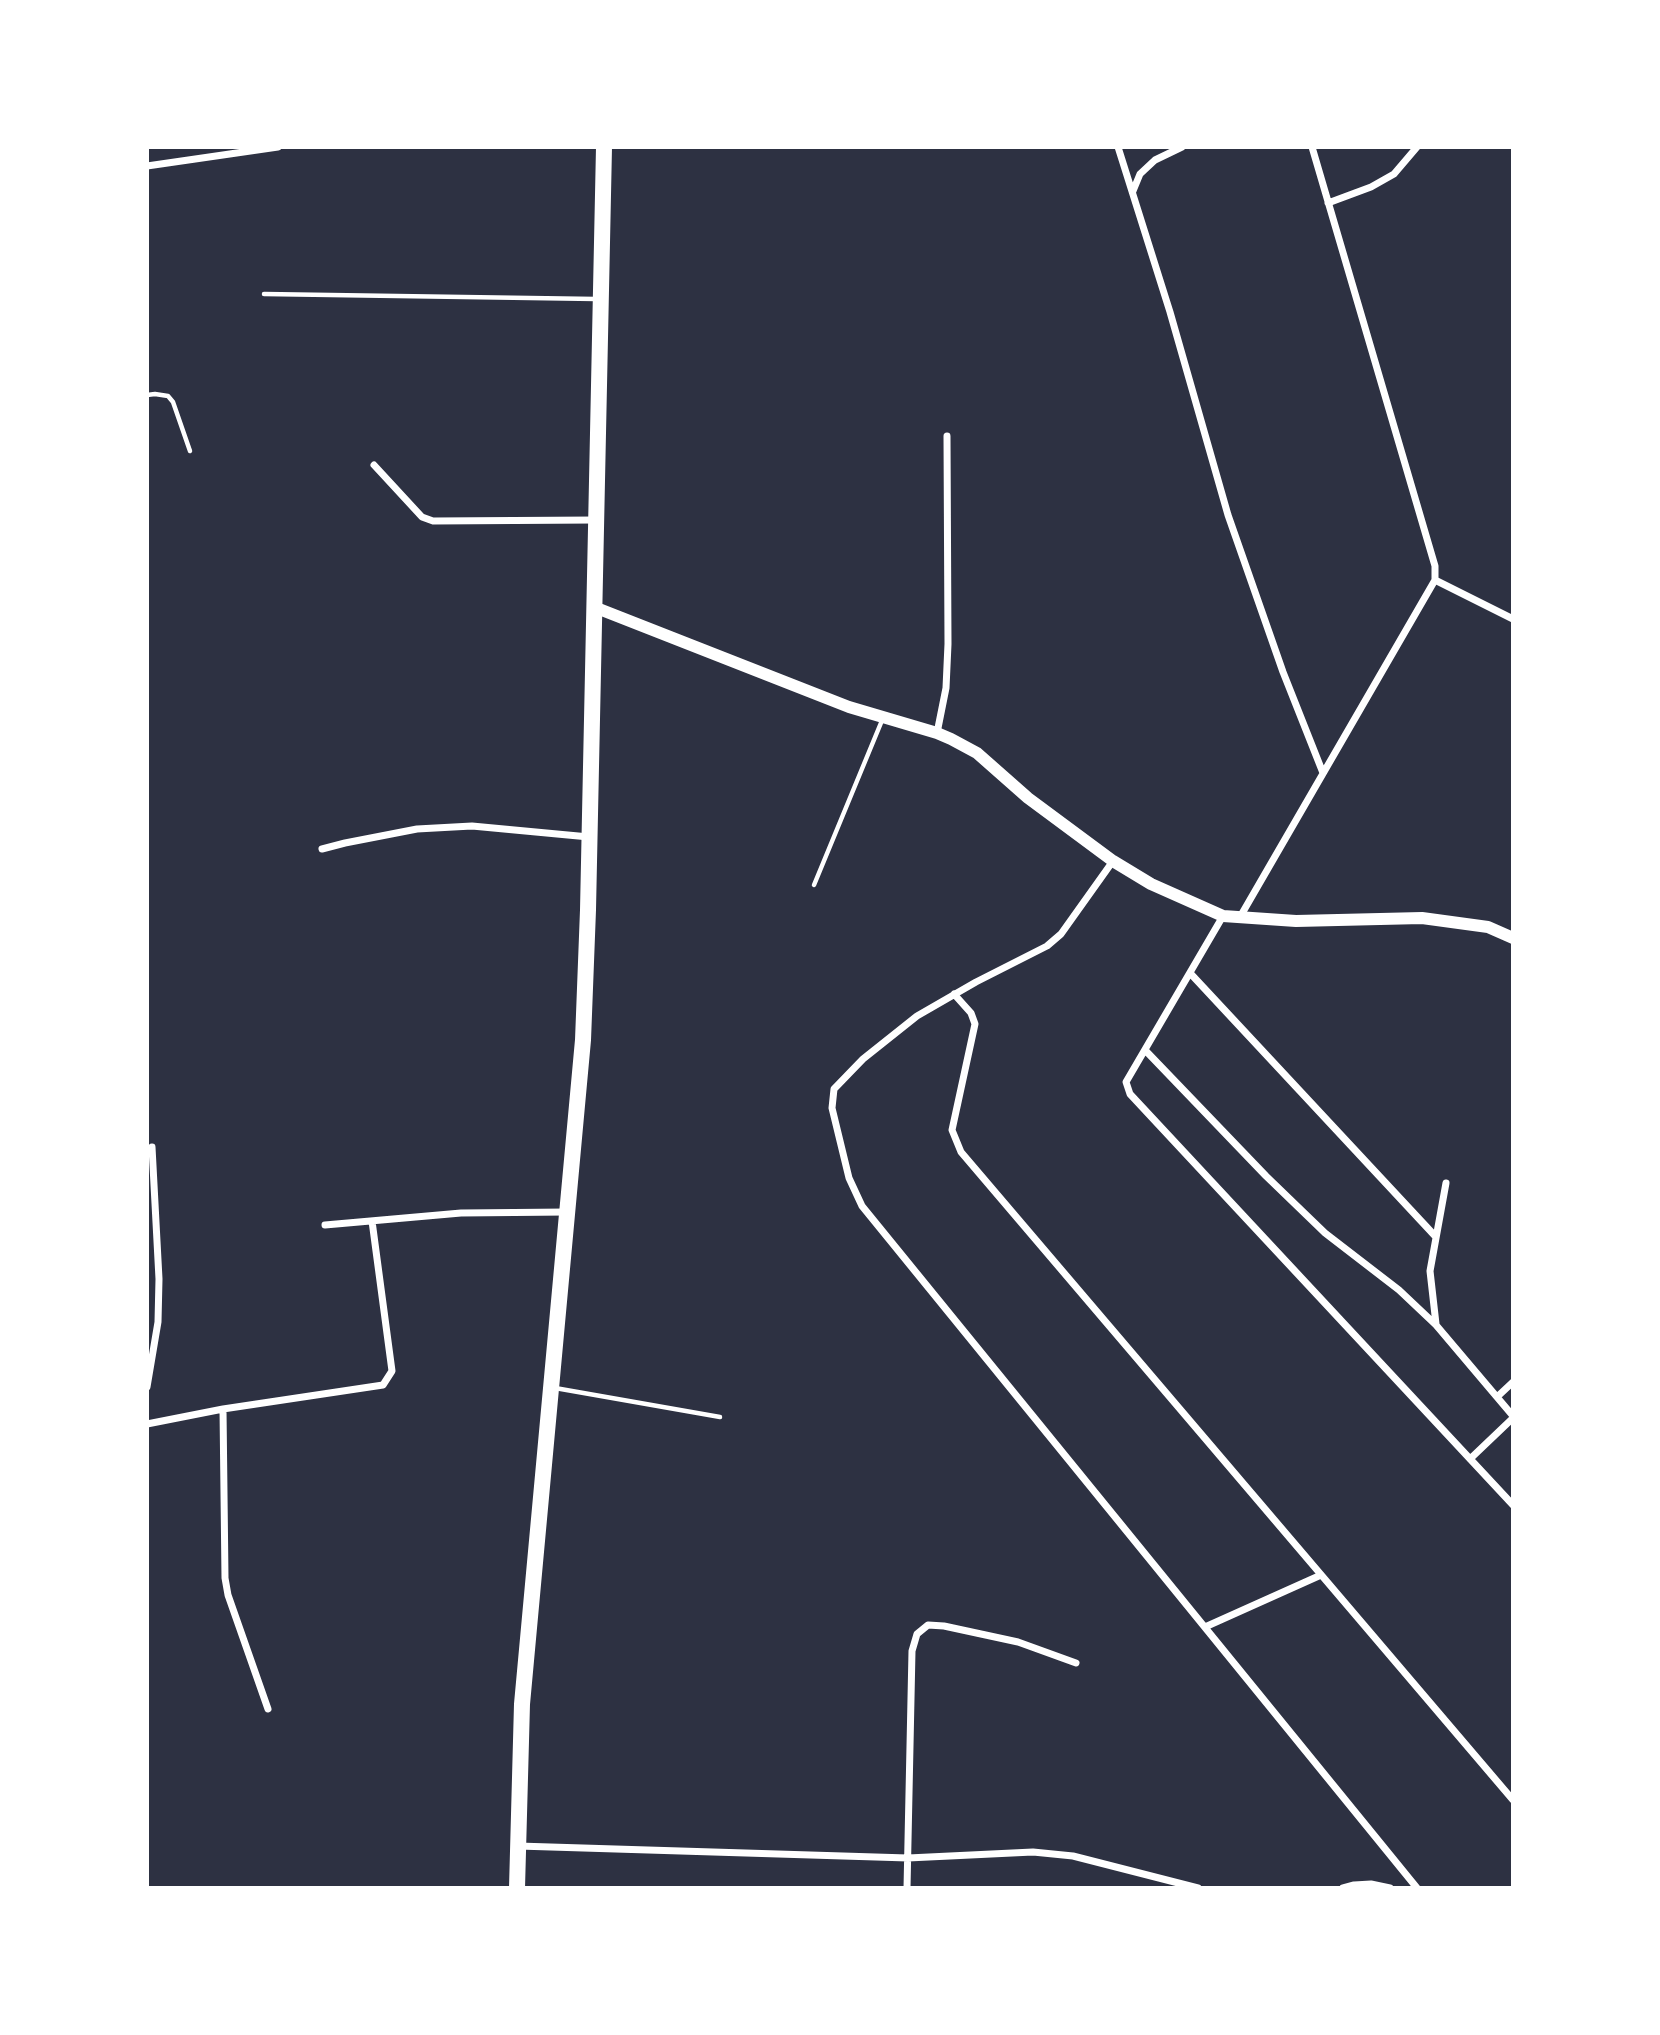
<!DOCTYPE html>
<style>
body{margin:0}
#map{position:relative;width:1660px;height:2035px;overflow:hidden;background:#2d3142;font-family:Helvetica,sans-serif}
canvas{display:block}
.frame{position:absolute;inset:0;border:149px solid #fff;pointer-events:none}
</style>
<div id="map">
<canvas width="1660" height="2035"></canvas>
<div class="frame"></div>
</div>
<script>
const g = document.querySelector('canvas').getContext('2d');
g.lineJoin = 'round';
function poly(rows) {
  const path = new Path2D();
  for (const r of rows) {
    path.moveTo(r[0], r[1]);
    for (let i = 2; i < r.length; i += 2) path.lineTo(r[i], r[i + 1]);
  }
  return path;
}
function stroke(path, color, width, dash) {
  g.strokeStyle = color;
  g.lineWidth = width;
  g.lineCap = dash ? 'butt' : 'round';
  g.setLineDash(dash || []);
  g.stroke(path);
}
stroke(poly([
 [264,294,596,299],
 [147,395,155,394,168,396,173,402,190,451],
 [814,885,883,718],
 [555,1388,720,1417]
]), '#fff', 4.5);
stroke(poly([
 [1118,147,1170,312,1228,515,1283,672,1323,773],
 [147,166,278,147],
 [1133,191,1140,174,1155,160,1182,147],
 [1328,203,1371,187,1394,174,1417,147],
 [374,465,422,517,433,521,595,520],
 [1435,580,1513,619],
 [937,733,946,688,948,644,947,436],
 [322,849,345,843,417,829,472,826,589,837],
 [1113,861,1061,934,1047,946,976,982,917,1016,863,1059,834,1089,832,1108,849,1178,862,1206,1417,1888],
 [1223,916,1126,1082,1130,1094,1513,1505],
 [1240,917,1435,580,1435,566,1312,147],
 [1190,973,1436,1237],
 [954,994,971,1013,975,1024,952,1130,961,1152,1513,1800],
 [1145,1050,1266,1176,1325,1233,1399,1290,1436,1325,1513,1416],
 [325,1225,461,1213,567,1212],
 [1436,1324,1430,1271,1446,1183],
 [147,1387,158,1322,159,1279,152,1147],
 [1497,1397,1513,1382],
 [223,1409,225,1578,228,1595,268,1709],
 [147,1424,223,1409,383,1385,392,1371,372,1221],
 [1470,1459,1513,1418],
 [1205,1627,1321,1575],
 [518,1846,908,1858,1033,1852,1073,1856,1198,1888],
 [907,1888,912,1651,917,1634,928,1625,944,1626,1018,1642,1076,1663],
 [1343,1888,1354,1885,1371,1884,1390,1888]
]), '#fff', 7);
stroke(poly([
 [594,607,849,707,937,733,951,739,977,753,1028,798,1113,861,1151,884,1223,916,1296,921,1422,918,1488,927,1513,938]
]), '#fff', 12);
stroke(poly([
 [517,1888,522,1704,583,1040,588,910,604,147]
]), '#fff', 16);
</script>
